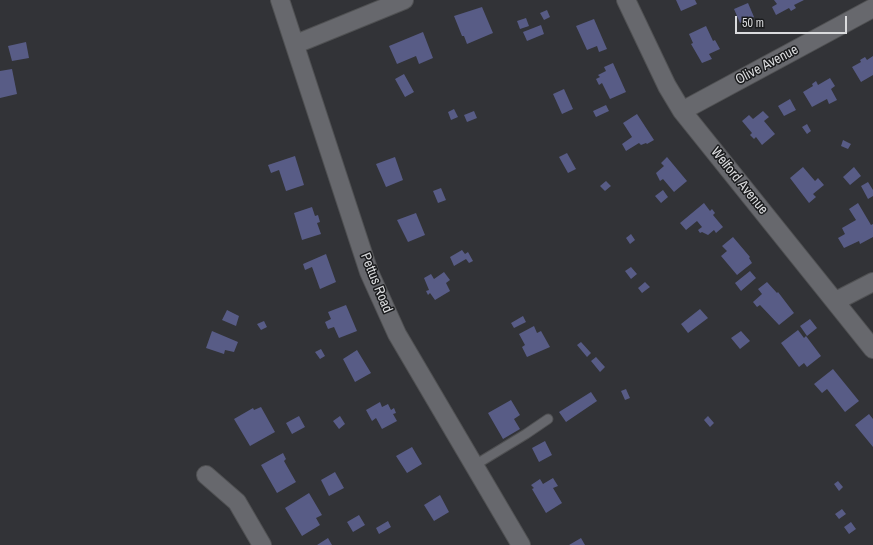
<!DOCTYPE html>
<style>
body{margin:0}
#map{position:relative;width:873px;height:545px;overflow:hidden;background:#323337;font-family:"Archivo Narrow",sans-serif}
canvas{display:block}
.scale{position:absolute;left:735px;top:16px;width:112px;height:18px;box-sizing:border-box;border:2px solid #dadbdd;border-top:0;padding-left:5px;font-size:12px;line-height:14px;white-space:nowrap;color:#dadbdd;-webkit-text-stroke:3px #1a1b1d;paint-order:stroke}
</style>
<div id="map">
<canvas width="873" height="545"></canvas>
<div class="scale">50 m</div>
</div>
<script>
const g = document.querySelector('canvas').getContext('2d');
g.lineJoin = 'round';
function paint(path, color) {
  g.fillStyle = color;
  g.fill(path, 'evenodd');
}
function poly(rows) {
  const path = new Path2D();
  for (const r of rows) {
    path.moveTo(r[0], r[1]);
    for (let i = 2; i < r.length; i += 2) path.lineTo(r[i], r[i + 1]);
  }
  return path;
}
function stroke(path, color, width, dash) {
  g.strokeStyle = color;
  g.lineWidth = width;
  g.lineCap = dash ? 'butt' : 'round';
  g.setLineDash(dash || []);
  g.stroke(path);
}
function write(font, color, halo, rows, align = 'center') {
  g.font = font + ' "Archivo Narrow",sans-serif';
  g.lineWidth = 3;
  g.setLineDash([]);
  g.textBaseline = 'middle';
  g.strokeStyle = halo;
  g.fillStyle = color;
  for (const [text, x, y, turn = 0] of rows) {
    g.save();
    g.translate(x, y);
    g.rotate((+turn || 0) * Math.PI / 180);
    g.textAlign = isNaN(turn) ? turn : align;
    if (halo) g.strokeText(text, 0, 0);
    g.fillText(text, 0, 0);
    g.restore();
  }
}
paint(poly([
 [676,0,695,0,697,4,681,11],
 [774,0,804,0,794,5,796,8,791,11,789,8,776,15,772,7,777,4],
 [748,3,754,17,740,23,734,9],
 [482,7,493,33,467,44,464,36,462,36,454,16],
 [547,10,550,17,544,20,540,13],
 [526,18,529,26,520,29,517,21],
 [594,19,607,49,599,52,597,46,587,50,576,26],
 [541,25,544,34,527,41,523,32],
 [706,26,713,41,715,40,720,49,709,54,712,59,702,63,691,44,693,43,689,34],
 [423,32,433,58,419,64,416,56,397,64,389,46],
 [26,42,29,58,12,61,8,46],
 [873,56,873,75,861,82,852,67,861,62,860,60,865,57,867,60],
 [613,63,626,92,610,99,602,83,599,85,596,79,600,77,598,75,606,71,604,67],
 [12,69,17,94,0,98,0,71],
 [404,74,414,92,405,97,395,79],
 [830,78,835,86,831,89,837,100,829,104,827,99,812,107,803,92,813,86,812,84,816,81,818,85],
 [564,89,573,109,562,114,553,94],
 [790,99,796,110,784,116,778,106],
 [606,105,609,111,596,117,593,111],
 [454,109,458,117,451,120,448,112],
 [474,111,477,118,467,122,464,115],
 [763,111,769,117,764,121,775,134,762,145,756,137,754,139,750,135,752,133,742,121,749,115,753,119],
 [637,114,654,140,647,144,646,143,641,145,639,143,626,151,622,144,632,137,623,123],
 [807,124,811,131,807,134,802,127],
 [843,140,851,144,848,149,841,146],
 [567,153,576,169,568,173,559,157],
 [295,156,304,185,286,191,279,170,271,173,268,165],
 [395,157,403,180,386,187,376,164],
 [667,157,687,181,674,192,663,179,660,181,656,173,664,166,661,163],
 [803,167,815,181,818,178,824,185,813,194,816,197,809,203,790,178],
 [854,167,861,176,850,185,843,177],
 [606,181,611,186,605,191,600,186],
 [868,182,873,190,873,196,868,199,861,186],
 [441,188,446,200,438,203,433,191],
 [663,190,668,197,661,203,655,196],
 [704,203,710,211,712,209,715,213,713,215,723,227,716,233,714,230,708,235,702,232,700,233,698,230,702,227,697,221,686,230,680,223],
 [858,203,871,225,873,224,873,237,860,244,859,241,844,248,838,238,845,234,842,228,856,220,849,209],
 [312,207,315,216,318,215,320,222,317,223,321,234,302,240,294,213],
 [416,213,425,235,408,242,397,220],
 [631,234,635,240,630,244,626,238],
 [733,237,750,257,749,258,752,263,737,275,721,256,727,251,722,246],
 [462,250,465,254,468,252,473,261,469,263,466,259,454,266,450,257],
 [326,254,336,282,320,289,312,267,305,270,303,264],
 [631,267,637,274,631,279,625,271],
 [750,271,756,278,741,291,735,283],
 [444,272,450,280,446,283,450,291,435,300,430,293,428,295,426,291,429,290,424,278,431,274,434,279],
 [645,282,650,287,642,293,638,288],
 [767,282,777,293,778,292,794,313,779,325,760,305,757,307,753,302,762,294,758,289],
 [346,305,357,331,339,338,334,327,328,329,325,322,331,319,328,312],
 [700,309,708,318,688,333,681,324],
 [227,310,239,316,236,326,222,320],
 [523,316,526,322,514,328,511,323],
 [810,319,817,328,807,336,800,326],
 [264,321,267,327,261,330,257,324],
 [534,326,537,333,541,331,550,347,527,357,522,347,525,345,519,334],
 [798,330,804,338,806,336,821,356,807,367,804,363,799,367,781,343],
 [212,331,238,342,234,352,225,350,224,354,206,348],
 [741,331,750,341,740,349,731,338],
 [581,342,591,353,587,357,577,345],
 [321,349,325,356,320,359,315,352],
 [357,350,371,373,355,382,343,359],
 [596,357,605,367,600,372,591,361],
 [833,369,859,401,845,412,827,389,822,393,814,384],
 [626,389,630,398,625,400,621,391],
 [591,392,597,401,566,422,559,412],
 [511,400,520,415,514,419,520,429,503,439,488,413],
 [380,402,382,407,388,404,391,410,394,408,396,413,393,414,397,421,382,429,376,418,372,421,366,410],
 [261,407,275,432,250,446,234,419,253,408,254,410],
 [869,414,873,419,873,447,855,425],
 [299,416,305,427,292,434,286,423],
 [340,416,345,424,339,429,333,421],
 [708,416,714,423,710,427,704,420],
 [545,441,552,455,539,462,532,448],
 [412,447,422,464,407,473,396,456],
 [283,453,286,459,284,461,296,482,277,493,261,465],
 [335,472,344,488,329,496,321,480],
 [553,478,558,486,553,488,562,503,546,513,532,489,534,488,531,485,540,479,543,484],
 [838,481,843,487,839,491,834,484],
 [309,493,322,515,316,518,320,525,302,536,285,508],
 [440,495,449,512,434,521,424,505],
 [842,509,846,514,839,519,835,514],
 [359,515,365,525,353,532,347,522],
 [388,521,391,527,379,534,376,528],
 [851,522,856,529,849,534,844,527],
 [328,538,332,545,317,545],
 [581,538,585,545,569,545]
]), '#585c86');
const service = poly([
 [475,465,526,434,548,419]
]);
const minor = poly([
 [280,0,369,272,397,334,521,545],
 [626,0,667,86,682,111,873,349],
 [296,44,404,0],
 [682,111,873,8],
 [836,301,873,282],
 [206,475,237,502,262,545]
]);
stroke(service, '#505153', 11);
stroke(minor, '#505153', 20);
stroke(service, '#67686d', 9);
stroke(minor, '#67686d', 18);
write('14px', '#dadbdd', '#1a1b1d', [
 ["Olive Avenue",767,65,-28],
 ["Welford Avenue",739,181,51],
 ["Pettus Road",376,283,68]
]);
</script>
